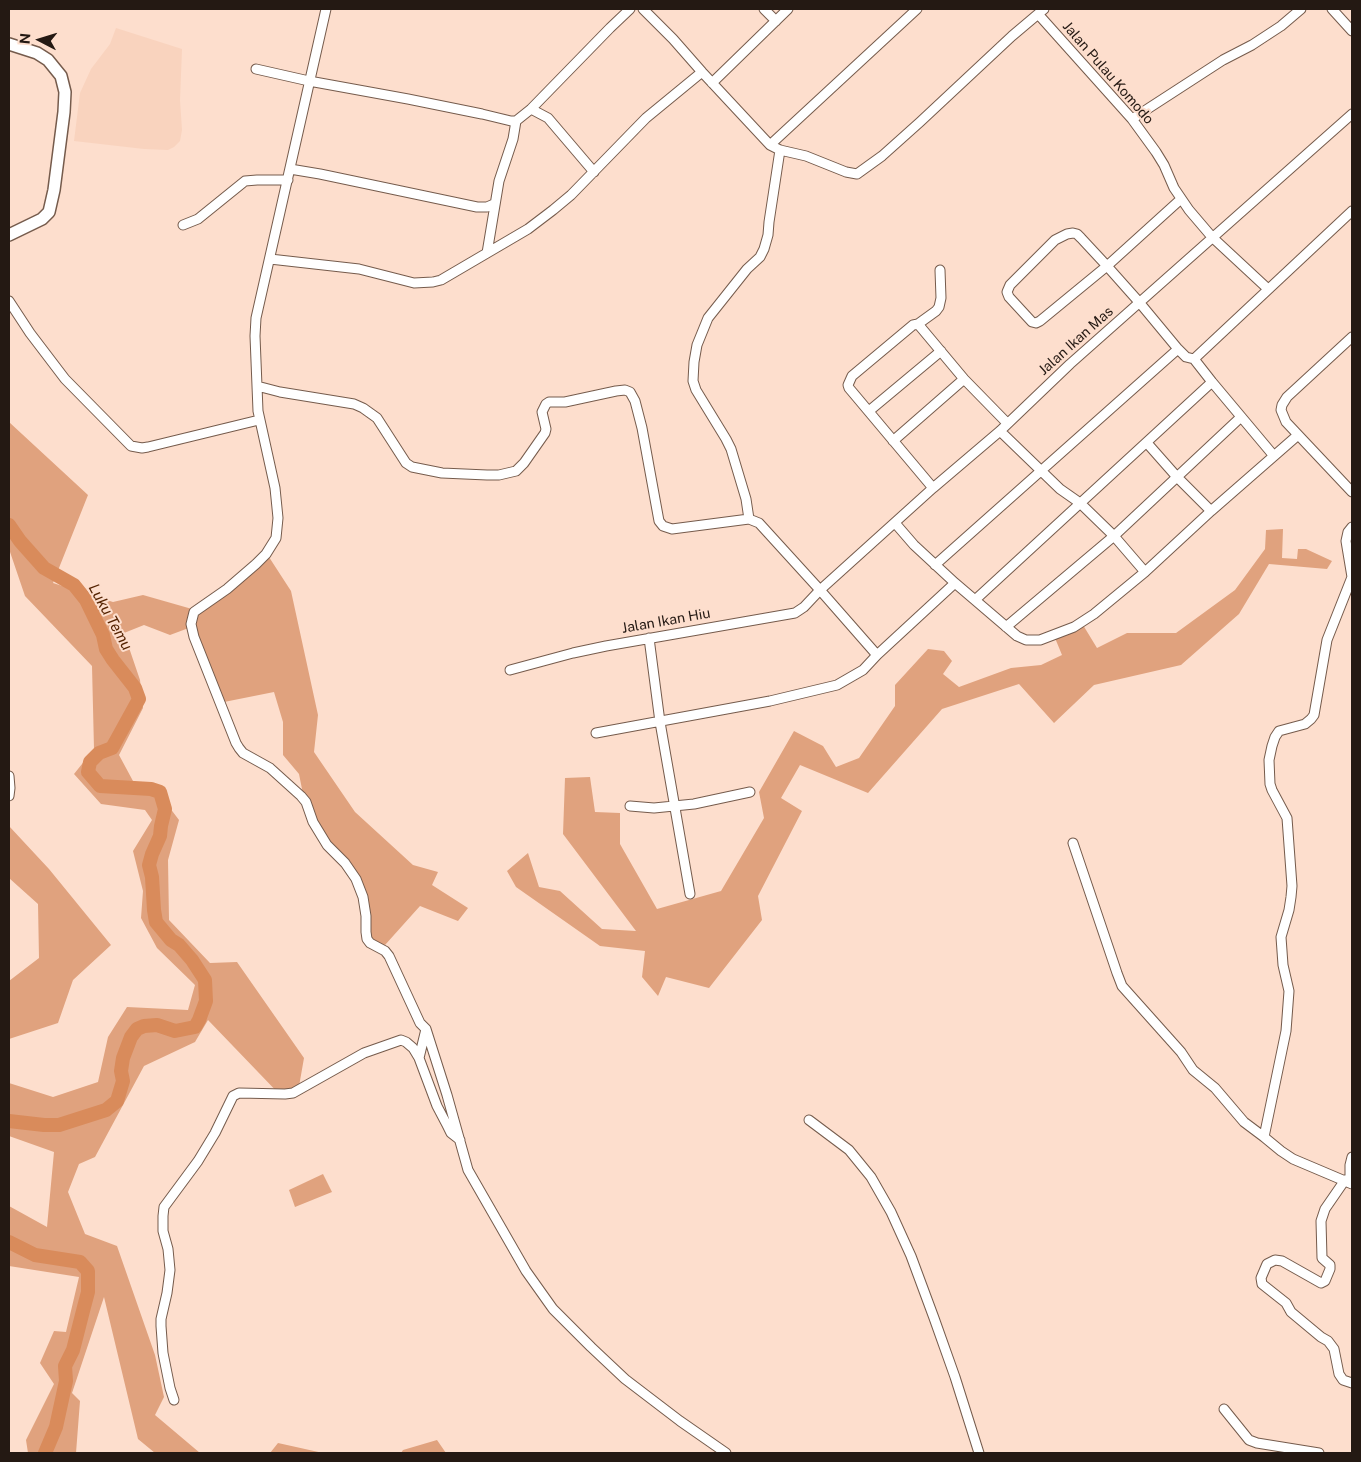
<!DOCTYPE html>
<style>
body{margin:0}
#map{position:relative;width:1361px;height:1462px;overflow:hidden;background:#fddecd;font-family:"Public Sans",sans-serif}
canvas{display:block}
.frame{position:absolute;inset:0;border:10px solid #241913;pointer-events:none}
.north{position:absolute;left:15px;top:15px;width:50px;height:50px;-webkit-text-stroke:4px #fddecd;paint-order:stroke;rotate:275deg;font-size:14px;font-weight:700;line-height:20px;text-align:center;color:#241913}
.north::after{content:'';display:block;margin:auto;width:18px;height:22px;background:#241913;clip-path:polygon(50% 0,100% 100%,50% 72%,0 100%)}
</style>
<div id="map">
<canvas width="1361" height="1462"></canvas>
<div class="frame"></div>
<div class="north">N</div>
</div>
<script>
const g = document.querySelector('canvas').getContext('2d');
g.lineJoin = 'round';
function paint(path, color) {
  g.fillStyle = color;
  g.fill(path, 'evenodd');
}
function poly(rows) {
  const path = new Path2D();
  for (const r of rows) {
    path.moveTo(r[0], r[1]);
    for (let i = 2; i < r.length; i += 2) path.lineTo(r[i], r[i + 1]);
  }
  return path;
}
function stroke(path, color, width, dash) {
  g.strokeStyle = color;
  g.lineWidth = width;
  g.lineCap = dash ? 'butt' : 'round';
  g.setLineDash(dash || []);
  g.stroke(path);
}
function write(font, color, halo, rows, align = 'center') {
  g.font = font + ' "Public Sans",sans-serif';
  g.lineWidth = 4;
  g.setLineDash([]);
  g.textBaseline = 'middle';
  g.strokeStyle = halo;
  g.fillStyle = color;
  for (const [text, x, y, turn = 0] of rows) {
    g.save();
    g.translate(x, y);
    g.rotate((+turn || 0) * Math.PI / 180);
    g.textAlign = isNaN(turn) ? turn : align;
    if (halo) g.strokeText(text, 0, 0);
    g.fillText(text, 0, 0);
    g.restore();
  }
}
paint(poly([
 [116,28,182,49,180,100,182,130,180,141,174,147,168,150,144,149,74,141,80,93,91,69,110,44]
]), '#f9d3be');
paint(poly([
 [9,422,88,495,53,583,113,602,143,595,199,611,267,554,291,591,318,715,314,752,355,812,413,865,438,872,432,885,468,908,458,921,420,906,385,945,372,941,368,936,365,900,333,850,303,794,299,774,283,755,283,722,274,692,224,702,194,626,170,635,144,625,124,633,140,680,143,708,119,755,133,781,154,787,179,820,168,860,169,920,210,963,237,962,304,1058,298,1092,283,1098,208,1020,195,1042,144,1066,95,1157,79,1164,68,1192,85,1234,117,1246,155,1355,164,1397,155,1415,200,1453,155,1453,138,1439,104,1297,72,1393,80,1401,76,1453,28,1453,26,1440,54,1384,40,1363,54,1331,66,1332,79,1277,9,1266,9,1206,47,1227,54,1152,9,1136,9,1083,53,1097,98,1082,108,1037,127,1007,188,1010,195,985,157,948,141,918,143,891,133,851,152,820,145,810,101,804,74,774,94,749,92,666,25,596,9,549],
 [1283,529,1282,558,1297,559,1298,549,1306,549,1332,561,1327,569,1269,564,1239,614,1181,665,1094,685,1054,723,1019,684,942,709,868,793,800,765,781,798,802,811,758,896,762,920,709,988,666,977,658,996,642,977,645,951,600,946,516,887,507,871,528,853,539,887,560,891,602,929,636,931,563,834,565,778,590,777,595,812,620,813,620,844,657,909,721,891,764,818,759,792,794,731,823,746,836,767,859,758,895,706,895,685,928,649,944,651,952,661,943,674,959,687,1011,668,1041,665,1062,655,1055,638,1083,625,1097,648,1127,633,1176,633,1235,590,1265,549,1266,530],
 [9,826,49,869,111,945,73,980,58,1023,9,1039,9,981,39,958,38,904,9,878],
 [323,1174,332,1192,295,1207,289,1190],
 [437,1440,446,1453,401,1453,403,1450],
 [278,1443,323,1453,270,1453]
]), '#e0a27e');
stroke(poly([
 [9,525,20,541,44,568,74,585,86,600,103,635,106,649,113,660,135,688,139,699,117,739,112,748,99,753,90,762,88,772,100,786,151,789,160,792,165,809,161,826,160,836,152,854,149,865,152,877,154,910,156,922,171,940,179,945,192,960,205,980,206,1001,199,1020,195,1027,175,1031,157,1025,144,1026,137,1029,131,1037,123,1058,121,1071,123,1081,117,1101,106,1110,59,1125,44,1125,9,1121],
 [9,1242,35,1255,80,1262,88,1271,88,1292,84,1307,73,1350,65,1366,66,1381,56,1427,45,1453]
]), '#d98b5b', 14);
const minor = poly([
 [326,9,256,318,255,336,258,411,275,488,278,518,276,538,266,554,256,564,227,589,194,612,191,624,194,637,236,743,239,748,243,753,270,768,301,796,306,802,313,822,327,845,345,863,356,879,363,897,366,916,366,932,367,939,370,943,385,951,389,956,420,1023,426,1029,447,1095,468,1170,526,1271,553,1309,591,1347,625,1379,680,1421,726,1453],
 [643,9,673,39,702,72,770,145,780,150,806,156,846,172,857,174,882,156,920,122,1012,36,1044,9],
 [764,9,776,21],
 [1332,9,1352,31],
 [1038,14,1132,119,1156,152,1164,165,1174,188,1189,210,1212,237,1268,289],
 [256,69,309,81,408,99,482,114,511,121,516,121,531,109,610,28,630,9],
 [712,83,788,9],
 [531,109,548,118,594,172],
 [1132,119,1223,60,1252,45,1281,26,1301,9],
 [770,145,917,9],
 [290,169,320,174,477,207,487,207,494,204],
 [1181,199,1107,266,1040,321,1036,323,1032,322,1009,297,1007,292,1010,285,1055,240,1067,234,1073,233,1077,234,1081,238,1107,266,1139,302,1178,349,1186,357,1194,359,1212,382,1274,456],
 [183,225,198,219,245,181,257,180,288,180],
 [487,253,499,181,513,139,516,121],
 [270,259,359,269,414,283,433,282,441,280,528,229,553,210,571,195,646,118,702,72],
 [9,301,30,333,65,379,131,446,142,448,148,447,259,420],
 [918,324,936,311,939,307,941,298,940,270],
 [1352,337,1287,397,1282,405,1281,410,1286,422,1352,492],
 [1194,359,1352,211],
 [257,386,280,392,354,404,363,408,377,418,406,463,412,467,442,473,487,475,499,475,516,471,524,463,545,433,546,429,542,412,546,404,549,402,565,402,616,391,625,390,630,392,635,401,642,428,659,521,663,526,672,529,749,519,759,523,820,590,877,655],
 [869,411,941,351],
 [1000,431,1060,489,1080,503,1114,536,1145,572],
 [893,441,964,379],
 [1147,443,1177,477,1211,511],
 [933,488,849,388,848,385,852,376,913,325,918,324,964,379,1007,423],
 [749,519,746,499,731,449,726,439,696,390,693,381,694,362,697,345,708,318,747,269,760,257,764,249,768,235,769,222,780,150],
 [895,523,914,545,955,583,1017,636,1026,640,1040,640,1074,627,1094,614,1145,572,1211,511,1298,435],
 [935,565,1178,349],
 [975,600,1212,382],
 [1006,627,1114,536,1241,417],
 [649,638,660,722,690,894],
 [510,670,573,653,606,646,795,613,804,607,820,590,933,488,1000,431,1070,364,1352,114],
 [596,733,770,701,837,685,863,670,877,655,955,583],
 [9,776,10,788,9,796],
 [630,806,654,808,694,804,750,792],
 [1073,843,1117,973,1122,986,1181,1052,1193,1070,1215,1088,1244,1122,1264,1137,1281,1151,1293,1159,1352,1184],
 [419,1058,426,1029],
 [809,1120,849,1150,871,1177,891,1212,911,1256,934,1318,955,1377,979,1453],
 [1264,1137,1286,1031,1289,991,1283,965,1281,937,1289,910,1291,897,1292,886,1287,818,1272,790,1270,784,1269,760,1272,746,1275,737,1279,731,1305,724,1311,719,1314,715,1327,640,1352,577,1346,541,1348,532,1352,527],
 [1345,1180,1325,1209,1321,1221,1322,1258,1330,1265,1330,1269,1325,1281,1321,1283,1282,1261,1275,1260,1267,1264,1261,1278,1262,1284,1286,1303,1291,1312,1321,1337,1328,1341,1334,1349,1339,1374,1343,1380,1352,1383],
 [1350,1182,1350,1165,1352,1157],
 [174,1400,170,1388,163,1353,161,1326,161,1319,167,1293,170,1270,168,1249,163,1231,163,1216,164,1207,198,1161,215,1133,233,1096,239,1093,285,1094,293,1093,364,1053,401,1040,406,1042,413,1048,419,1058,437,1106,447,1125,451,1133,460,1140],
 [1224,1409,1249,1440,1257,1443,1319,1453]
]);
const major = poly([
 [9,44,37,53,48,60,61,76,65,92,64,112,54,190,49,212,42,219,9,235]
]);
stroke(minor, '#755b4c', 11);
stroke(major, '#755b4c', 14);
stroke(minor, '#fff', 9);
stroke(major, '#fff', 11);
write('14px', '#241913', '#fddecd', [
 ["Jalan Pulau Komodo",1108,73,49],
 ["Jalan Ikan Mas",1076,341,-42],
 ["Jalan Ikan Hiu",666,621,-10]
]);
write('italic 15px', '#542200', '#fddecd', [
 ["Luku Temu",110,617,61]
]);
</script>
